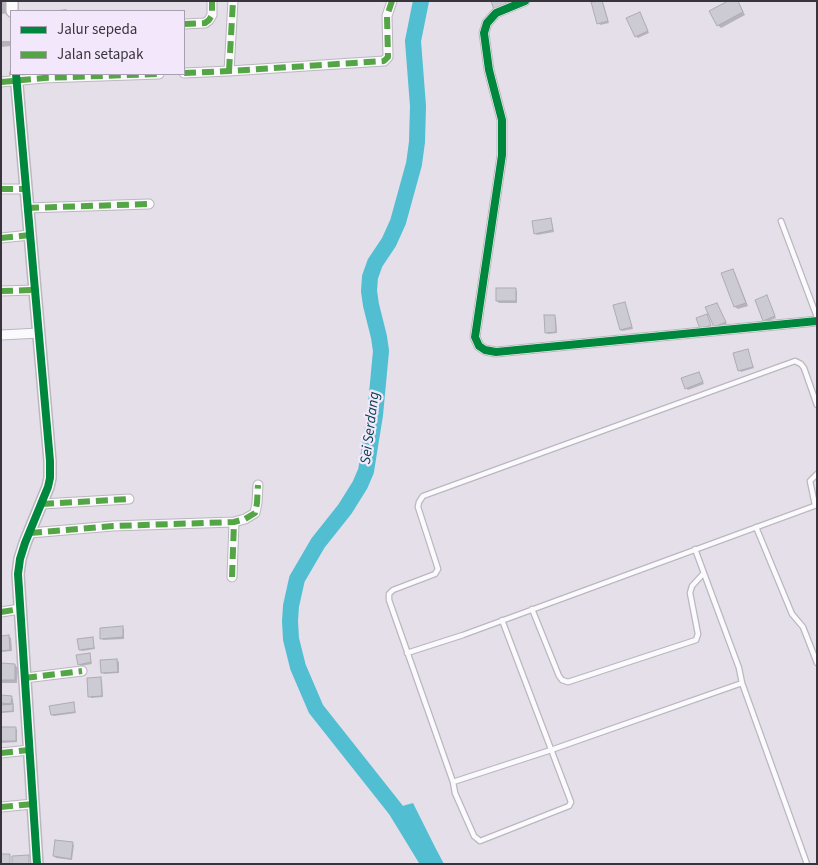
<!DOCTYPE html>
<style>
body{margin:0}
#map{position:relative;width:818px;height:865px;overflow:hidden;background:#e5dfea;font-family:"Source Sans 3",sans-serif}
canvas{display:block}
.frame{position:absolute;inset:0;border:2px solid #38343b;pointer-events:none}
.legend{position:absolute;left:10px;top:10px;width:175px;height:65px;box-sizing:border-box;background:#f3e8fb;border:1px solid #a8a0ae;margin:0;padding:6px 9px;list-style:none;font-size:15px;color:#38343b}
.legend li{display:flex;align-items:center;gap:10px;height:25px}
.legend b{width:25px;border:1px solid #a8a0ae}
</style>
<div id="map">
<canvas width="818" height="865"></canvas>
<div class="frame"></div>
<ul class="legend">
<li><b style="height:6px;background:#00873e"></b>Jalur sepeda</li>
<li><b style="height:6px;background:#53a545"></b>Jalan setapak</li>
</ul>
</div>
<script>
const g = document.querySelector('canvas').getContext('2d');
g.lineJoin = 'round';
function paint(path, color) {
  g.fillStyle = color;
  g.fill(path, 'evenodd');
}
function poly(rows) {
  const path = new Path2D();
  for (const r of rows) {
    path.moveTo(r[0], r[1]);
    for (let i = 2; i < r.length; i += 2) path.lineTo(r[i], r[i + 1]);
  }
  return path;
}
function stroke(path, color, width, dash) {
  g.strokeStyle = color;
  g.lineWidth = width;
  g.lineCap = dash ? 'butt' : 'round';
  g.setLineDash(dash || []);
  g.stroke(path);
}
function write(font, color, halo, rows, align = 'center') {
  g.font = font + ' "Source Sans 3",sans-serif';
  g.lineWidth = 4.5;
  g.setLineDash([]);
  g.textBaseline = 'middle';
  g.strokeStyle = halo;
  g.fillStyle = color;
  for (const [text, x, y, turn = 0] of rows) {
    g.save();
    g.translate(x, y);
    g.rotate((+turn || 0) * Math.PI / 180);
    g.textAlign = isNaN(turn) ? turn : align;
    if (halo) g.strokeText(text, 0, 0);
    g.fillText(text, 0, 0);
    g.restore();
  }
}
paint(poly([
 [413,803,435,847,444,864,420,864,388,810]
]), '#51bed1');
paint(poly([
 [1,1,12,1,11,13,1,14],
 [598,1,603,2,609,23,600,25,592,3],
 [730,1,738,1,745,15,721,28,718,25],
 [66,9,68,11,59,11,59,10],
 [641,15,649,33,638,38,636,36],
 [1,41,11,41,11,46,1,47],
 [551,219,554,232,537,235,535,233],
 [733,270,735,273,748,306,738,309,735,307],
 [516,290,517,291,517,303,499,303,497,301],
 [767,297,776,318,766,322,756,301],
 [625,303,633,329,622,331,621,330],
 [717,304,727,324,717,328,715,327],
 [554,316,556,318,557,333,548,334,546,332],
 [747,351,754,368,741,372,739,370],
 [699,373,704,384,688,390,686,388],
 [122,628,124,629,124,639,103,640,102,638],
 [9,636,11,638,12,651,1,652,1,637],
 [92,638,95,649,82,651,80,650],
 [89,654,92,664,81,666,79,664],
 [117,660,119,662,119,673,104,674,102,672],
 [1,665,15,665,18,668,17,683,1,683],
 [100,679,102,680,103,697,91,698,90,696],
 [1,696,11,697,13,699,14,712,1,713],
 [73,704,76,713,54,716,52,715],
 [15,728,17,730,17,742,1,743,1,729],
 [72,843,74,845,72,860,56,858,54,856]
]), '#0003');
stroke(poly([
 [421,1,413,41,418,106,417,142,414,164,398,222,389,242,375,263,370,277,369,291,371,305,379,337,381,351,375,415,366,471,360,485,345,509,318,543,297,579,291,606,290,621,291,639,298,667,316,709,396,810,429,864]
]), '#51bed1', 16);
const building = poly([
 [491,1,505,1,507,6,494,10,491,1],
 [602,1,608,21,597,24,591,2,602,1],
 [728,1,738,1,743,12,717,26,709,11,728,1],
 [640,12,648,31,635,37,626,18,640,12],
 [551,218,553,230,534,234,532,221,551,218],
 [733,269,746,303,734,307,721,273,733,269],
 [496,288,516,288,516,301,496,301,496,288],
 [767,295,775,316,763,321,755,300,767,295],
 [625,302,632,327,620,330,613,305,625,302],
 [717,303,726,322,714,327,705,307,717,303],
 [707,314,711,325,700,329,696,318,707,314],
 [544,315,555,315,556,332,545,333,544,315],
 [748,349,753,367,738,371,733,353,748,349],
 [699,372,703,382,685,389,681,378,699,372],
 [123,626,123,637,100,639,100,628,123,626],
 [9,635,10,650,1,651,1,636,9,635],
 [93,637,94,648,79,650,77,639,93,637],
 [90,653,91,662,78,665,76,655,90,653],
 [117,659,118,672,101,673,100,660,117,659],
 [1,663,15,664,15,680,1,680,1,663],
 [101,677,102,696,88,697,87,678,101,677],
 [1,695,12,696,11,704,1,703,1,695],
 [74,702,75,712,51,715,49,706,74,702],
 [13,704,13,711,1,712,1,705,13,704],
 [1,727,16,727,16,741,1,741,1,727],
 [55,840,73,842,71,859,53,856,55,840],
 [1,854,10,854,10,864,1,864,1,854],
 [29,855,29,864,12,864,12,856,29,855]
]);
paint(building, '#cccad2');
stroke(building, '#adabb4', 1);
const service = poly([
 [781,221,817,317],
 [815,505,810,481,817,474],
 [756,527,792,614,803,627,817,663],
 [532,609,559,676,562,680,568,682,696,640,698,634,690,593,692,586,703,574],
 [502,620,571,802,569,806,480,841,474,836,455,793,453,782,389,600,389,594,393,590,435,574,438,569,418,507,419,502,423,496,795,361,801,364,804,368,817,405],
 [407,653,463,635,817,505],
 [742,683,807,864],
 [453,782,551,750,742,683,739,668,695,549]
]);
const minor = poly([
 [525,1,496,13,487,23,484,33,489,70,502,120,502,155,475,337,479,346,485,350,496,352,817,321],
 [184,24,205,23,209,20,212,15,212,1],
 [229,71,233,1],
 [184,73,229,71,384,61,388,57,387,16,392,1],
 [1,82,44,78,159,74],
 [1,189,26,189],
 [27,208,149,204],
 [1,238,30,235],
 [1,291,34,290],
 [1,335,39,333],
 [42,504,129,499],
 [30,533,113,526,234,522,245,519,255,513,257,503,258,485],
 [232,577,234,522],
 [1,612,20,609],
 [25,678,82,671],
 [1,753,29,750],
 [1,807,33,804]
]);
const tertiary = poly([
 [12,1,12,11],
 [16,74,50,461,50,478,48,487,25,543,20,559,18,574,37,864]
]);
stroke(service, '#bbb7bf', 7);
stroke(minor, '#bbb7bf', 11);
stroke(tertiary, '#bbb7bf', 14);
stroke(service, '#fbfafc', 4.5);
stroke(minor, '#fbfafc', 9);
stroke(tertiary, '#fbfafc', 11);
stroke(poly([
 [184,24,205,23,209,20,212,15,212,1],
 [229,71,233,1],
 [184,73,229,71,384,61,388,57,387,16,392,1],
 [1,82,44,78,159,74],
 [1,189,26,189],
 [27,208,149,204],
 [1,238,30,235],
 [1,291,34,290],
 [42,504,129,499],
 [30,533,113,526,234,522,245,519,255,513,257,503,258,485],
 [232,577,234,522],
 [1,612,20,609],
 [25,678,82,671],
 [1,753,29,750],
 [1,807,33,804]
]), '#53a545', 6, [12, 6]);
stroke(poly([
 [525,1,496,13,487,23,484,33,489,70,502,120,502,155,475,337,479,346,485,350,496,352,817,321],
 [16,74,50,461,50,478,48,487,25,543,20,559,18,574,37,864]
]), '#00873e', 8);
write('italic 15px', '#02424b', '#f3e8fb', [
 ["Sei Serdang",371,428,-83]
]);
</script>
